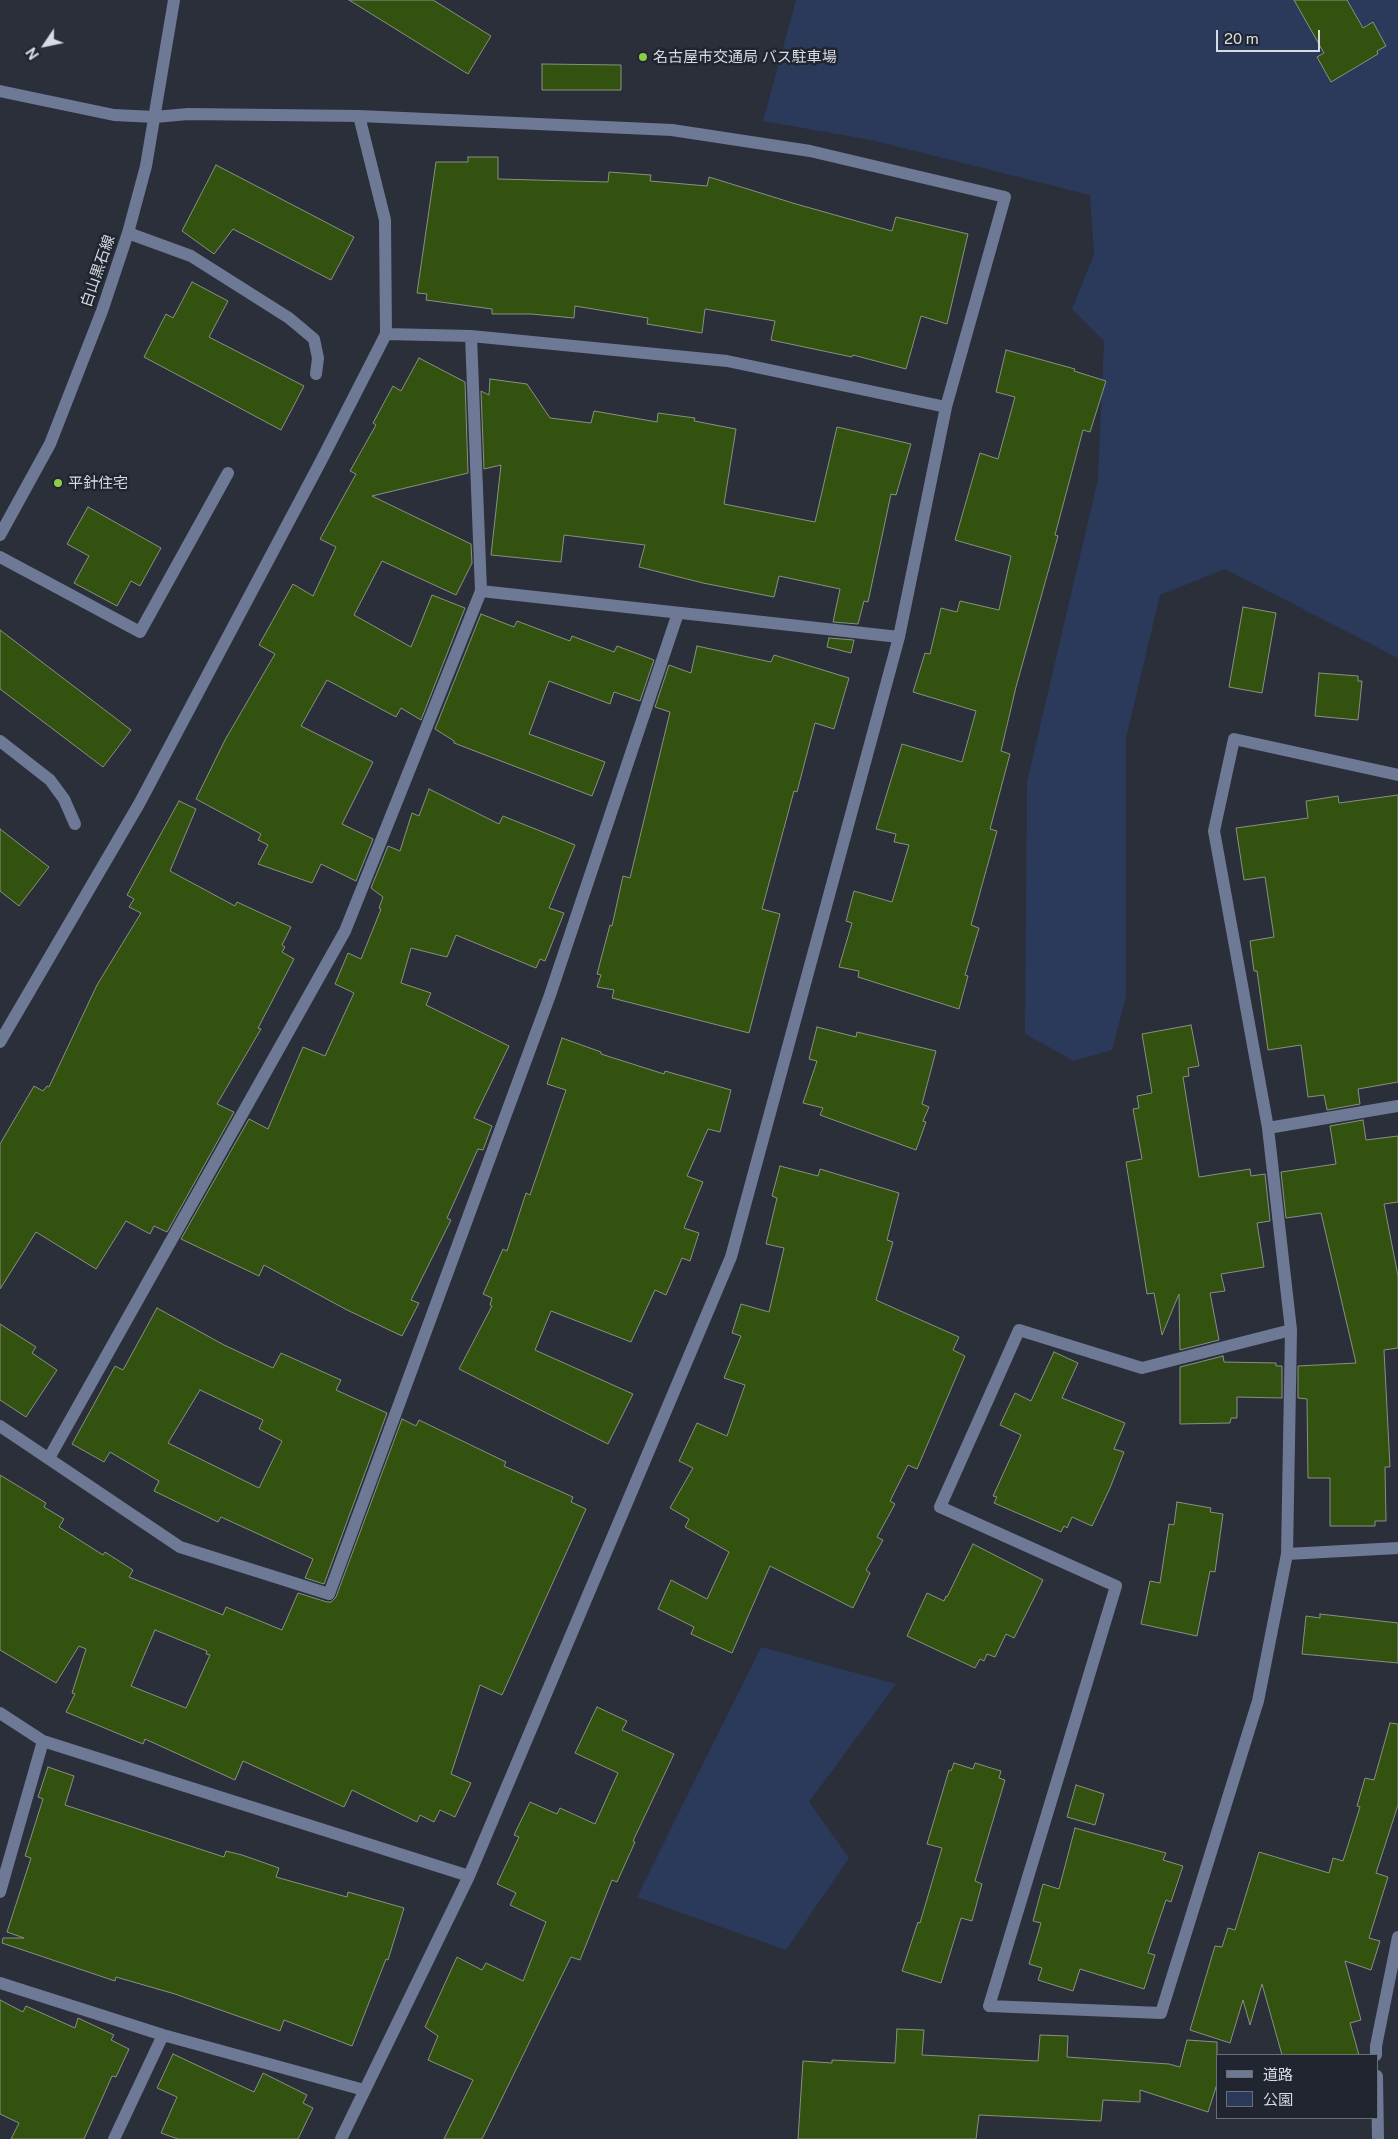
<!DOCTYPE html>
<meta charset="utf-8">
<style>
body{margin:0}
#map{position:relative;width:1398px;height:2139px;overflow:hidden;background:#2a2f3a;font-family:"Public Sans","Noto Sans JP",sans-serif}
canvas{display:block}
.legend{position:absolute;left:1216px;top:2054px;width:162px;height:65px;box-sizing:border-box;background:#202530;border:1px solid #696e77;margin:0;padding:6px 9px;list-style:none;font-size:15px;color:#d7dbe2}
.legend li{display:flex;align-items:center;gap:10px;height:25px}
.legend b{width:25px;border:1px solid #696e77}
.north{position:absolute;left:20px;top:20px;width:50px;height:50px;-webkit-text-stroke:4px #202530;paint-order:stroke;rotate:236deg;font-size:14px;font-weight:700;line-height:20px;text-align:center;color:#d7dbe2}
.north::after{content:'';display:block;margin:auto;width:18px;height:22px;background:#d7dbe2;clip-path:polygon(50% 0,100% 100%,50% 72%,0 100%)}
.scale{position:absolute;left:1216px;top:30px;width:104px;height:22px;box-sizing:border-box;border:2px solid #d7dbe2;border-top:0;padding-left:6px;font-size:15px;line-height:18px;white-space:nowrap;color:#d7dbe2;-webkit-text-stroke:4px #202530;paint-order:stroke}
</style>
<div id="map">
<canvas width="1398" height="2139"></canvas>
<ul class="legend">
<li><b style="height:6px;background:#6d7995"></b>道路</li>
<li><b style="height:14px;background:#2b395a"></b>公園</li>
</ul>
<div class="north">N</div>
<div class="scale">20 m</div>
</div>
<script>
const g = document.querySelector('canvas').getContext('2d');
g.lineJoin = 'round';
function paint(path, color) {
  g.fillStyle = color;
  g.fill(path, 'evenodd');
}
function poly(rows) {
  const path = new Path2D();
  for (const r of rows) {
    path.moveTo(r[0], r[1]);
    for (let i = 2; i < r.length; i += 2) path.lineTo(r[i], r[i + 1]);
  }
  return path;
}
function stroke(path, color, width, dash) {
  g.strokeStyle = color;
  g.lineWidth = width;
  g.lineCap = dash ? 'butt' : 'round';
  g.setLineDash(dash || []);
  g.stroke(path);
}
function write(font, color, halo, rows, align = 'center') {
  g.font = font + ' "Public Sans","Noto Sans JP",sans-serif';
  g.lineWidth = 5;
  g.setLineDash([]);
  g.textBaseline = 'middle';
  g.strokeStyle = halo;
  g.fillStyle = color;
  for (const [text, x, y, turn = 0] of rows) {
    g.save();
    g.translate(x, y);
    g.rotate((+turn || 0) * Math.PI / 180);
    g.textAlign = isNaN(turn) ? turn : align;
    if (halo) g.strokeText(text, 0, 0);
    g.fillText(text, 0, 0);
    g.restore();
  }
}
paint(poly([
 [796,0,1398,0,1398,658,1225,569,1160,595,1126,738,1126,996,1112,1050,1074,1061,1025,1034,1027,782,1098,479,1104,341,1072,309,1094,254,1090,195,871,140,763,121],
 [761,1647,896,1684,809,1802,849,1858,786,1950,637,1897]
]), '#2b395a');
const building = poly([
 [349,0,433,0,491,36,468,74,349,0],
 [1294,0,1347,0,1363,28,1373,22,1386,46,1377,51,1378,54,1331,82,1317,57,1324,53,1294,0],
 [542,64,621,65,621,90,542,90,542,64],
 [468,157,498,157,498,179,608,182,609,172,651,175,650,181,707,186,709,177,796,204,892,231,896,217,968,234,947,324,921,316,906,369,853,355,852,357,771,340,775,321,705,309,702,333,647,324,648,318,575,306,574,318,531,314,492,314,492,309,426,300,427,294,417,293,436,162,468,162,468,157],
 [216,165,354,237,331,280,233,229,214,254,182,231,216,165],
 [192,282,228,301,209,337,304,386,281,430,144,357,166,314,173,318,192,282],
 [1006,350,1075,369,1074,371,1106,381,1090,432,1083,430,1055,535,1058,536,1016,687,1001,751,1010,754,990,829,997,831,971,925,979,928,965,975,968,976,959,1009,858,977,859,971,839,967,852,923,846,921,854,891,892,902,909,845,894,842,896,834,876,829,902,744,962,762,976,711,913,692,925,653,930,654,941,608,957,612,960,601,999,610,1011,556,955,540,980,453,998,459,1015,397,996,392,1006,350],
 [419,358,465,382,468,473,372,496,471,544,472,563,456,595,382,561,354,615,411,647,432,595,465,608,421,720,401,708,396,717,327,680,301,726,373,762,342,824,373,839,356,881,321,864,312,883,258,864,268,845,258,840,261,834,196,799,225,740,275,654,259,645,293,584,313,596,336,547,320,539,356,474,350,471,376,425,373,423,393,386,401,391,419,358],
 [490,379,527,384,550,418,591,423,594,411,657,422,658,413,695,418,694,421,736,429,724,504,815,522,837,427,911,444,896,495,891,494,868,602,864,601,858,624,833,622,840,589,779,576,774,597,703,583,639,567,645,545,564,535,561,562,491,555,501,465,484,469,481,391,489,395,490,379],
 [88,507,161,548,140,586,131,581,117,606,74,583,89,556,67,544,88,507],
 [1243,607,1276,613,1262,693,1229,687,1243,607],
 [481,614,514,627,517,621,570,641,572,636,614,652,617,646,654,660,640,701,614,692,610,704,549,681,529,734,605,762,592,796,454,743,454,741,435,729,481,614],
 [0,630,131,730,103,767,0,689,0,630],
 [829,638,854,640,851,653,827,647,829,638],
 [697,646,771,662,774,655,849,678,834,729,815,723,797,792,794,791,762,909,780,914,749,1033,612,998,614,990,597,987,601,975,597,974,610,925,612,926,623,876,630,878,670,712,655,707,669,665,691,673,697,646],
 [1319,673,1358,676,1358,681,1362,681,1358,720,1315,716,1319,673],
 [429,789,499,824,503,816,575,845,549,908,564,913,545,961,540,959,536,968,456,935,447,957,411,948,401,983,431,993,426,1005,509,1046,474,1118,492,1126,483,1150,478,1149,447,1218,451,1220,411,1300,419,1303,402,1336,347,1310,264,1265,259,1276,181,1239,249,1119,268,1129,303,1047,325,1056,354,993,335,984,348,953,361,959,381,909,379,908,383,897,371,888,388,846,400,851,412,813,419,816,429,789],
 [1398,795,1398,1082,1358,1089,1360,1104,1327,1110,1324,1095,1308,1097,1301,1045,1268,1050,1257,971,1254,971,1250,941,1274,937,1265,877,1244,880,1236,828,1308,818,1306,801,1338,796,1339,803,1398,795],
 [179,801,196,809,170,871,235,906,237,902,291,927,282,945,285,947,282,952,294,959,258,1028,261,1029,217,1104,234,1112,167,1232,154,1226,150,1234,126,1221,96,1269,36,1232,0,1289,0,1144,34,1086,43,1091,47,1086,49,1087,97,985,141,913,129,907,134,899,127,895,179,801],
 [0,829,49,867,19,906,0,891,0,829],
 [1191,1025,1199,1066,1188,1068,1189,1076,1183,1077,1199,1177,1250,1169,1251,1176,1265,1174,1270,1221,1257,1223,1264,1267,1221,1274,1225,1291,1210,1293,1219,1340,1180,1350,1179,1294,1162,1335,1154,1293,1147,1294,1126,1162,1142,1159,1133,1109,1139,1108,1137,1096,1152,1093,1142,1034,1191,1025],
 [817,1027,856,1037,857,1032,936,1051,922,1104,929,1107,923,1121,926,1122,916,1150,820,1115,823,1108,803,1103,817,1061,809,1059,817,1027],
 [562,1038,601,1052,601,1054,664,1074,665,1071,731,1090,720,1132,708,1129,687,1176,703,1182,684,1228,699,1233,690,1261,682,1258,666,1295,655,1290,631,1342,551,1311,535,1350,633,1394,608,1444,459,1369,492,1306,490,1305,492,1298,483,1294,503,1249,507,1251,526,1193,530,1195,566,1090,547,1084,562,1038],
 [1363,1120,1366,1140,1398,1136,1398,1202,1384,1204,1398,1276,1398,1348,1384,1350,1390,1467,1385,1467,1386,1521,1375,1521,1375,1526,1330,1526,1330,1478,1308,1478,1307,1399,1298,1398,1298,1366,1356,1363,1321,1213,1286,1218,1281,1172,1336,1164,1330,1126,1363,1120],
 [780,1166,818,1176,820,1169,899,1193,887,1240,893,1242,876,1300,959,1337,953,1350,965,1356,917,1469,908,1465,890,1501,895,1504,877,1537,883,1540,866,1570,870,1573,853,1608,770,1566,732,1653,691,1634,694,1627,658,1609,671,1580,707,1599,729,1552,685,1527,689,1519,670,1508,693,1468,679,1461,697,1423,727,1436,745,1385,724,1378,741,1336,732,1333,741,1304,769,1312,784,1248,766,1244,777,1198,772,1196,780,1166],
 [157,1308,224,1345,273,1368,281,1353,341,1380,336,1390,387,1413,324,1584,305,1578,313,1559,221,1517,218,1522,154,1491,159,1481,110,1452,104,1462,72,1444,115,1366,123,1370,157,1308],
 [200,1390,263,1420,259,1429,282,1441,259,1488,168,1443,200,1390],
 [0,1324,36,1347,32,1353,57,1370,26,1417,0,1400,0,1324],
 [1054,1352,1078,1363,1062,1398,1125,1423,1114,1449,1124,1452,1110,1488,1092,1526,1072,1517,1067,1528,1064,1526,1061,1532,994,1503,997,1497,993,1496,1021,1435,1000,1425,1015,1393,1031,1401,1054,1352],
 [1223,1356,1224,1362,1276,1363,1276,1366,1282,1366,1282,1398,1237,1397,1237,1418,1231,1418,1230,1423,1180,1424,1180,1367,1223,1356],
 [402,1419,416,1426,419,1420,506,1462,504,1466,573,1497,571,1502,586,1509,502,1695,480,1685,451,1774,471,1783,455,1817,440,1810,434,1822,420,1815,417,1822,352,1790,344,1807,243,1761,235,1780,145,1739,143,1744,66,1712,75,1694,72,1693,86,1649,79,1646,56,1683,0,1650,0,1475,46,1503,44,1507,64,1519,59,1527,103,1555,105,1552,133,1570,129,1577,223,1615,226,1607,282,1630,298,1593,327,1602,331,1602,336,1597,402,1419],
 [155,1630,207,1651,206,1654,210,1655,186,1708,131,1686,155,1630],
 [1177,1502,1211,1508,1210,1512,1223,1514,1215,1572,1210,1571,1197,1636,1141,1624,1150,1581,1160,1583,1169,1524,1174,1525,1177,1502],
 [973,1544,1043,1580,1014,1638,1006,1634,995,1657,987,1654,984,1661,980,1659,975,1668,907,1636,927,1593,944,1601,946,1596,947,1597,973,1544],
 [1320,1614,1398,1623,1398,1663,1302,1654,1306,1616,1320,1618,1320,1614],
 [597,1707,627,1721,622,1730,674,1754,633,1841,635,1842,617,1882,612,1880,580,1960,571,1957,482,2139,444,2139,473,2080,428,2060,438,2036,425,2027,457,1957,482,1970,486,1963,523,1981,546,1922,510,1905,516,1893,497,1884,519,1837,514,1835,530,1802,557,1814,560,1808,595,1824,618,1773,575,1753,597,1707],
 [1390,1723,1398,1724,1398,1805,1376,1873,1388,1877,1369,1938,1380,1941,1371,1970,1345,1961,1361,2020,1350,2023,1359,2055,1282,2055,1262,1984,1250,2025,1243,2000,1230,2043,1190,2030,1215,1946,1222,1947,1228,1928,1235,1930,1259,1852,1329,1873,1333,1858,1343,1861,1360,1807,1357,1806,1365,1778,1374,1780,1390,1723],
 [954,1763,973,1769,975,1763,1001,1771,999,1778,1005,1780,975,1881,982,1884,972,1921,961,1918,941,1983,902,1971,918,1922,920,1923,942,1848,927,1844,949,1770,951,1771,954,1763],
 [48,1767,74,1776,65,1805,224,1857,226,1851,242,1855,279,1868,276,1877,347,1897,348,1892,404,1908,388,1960,386,1959,352,2046,284,2020,280,2031,175,1994,116,1977,115,1981,2,1943,3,1938,24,1938,7,1932,31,1858,25,1856,43,1799,38,1797,48,1767],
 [1076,1785,1104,1794,1095,1825,1067,1817,1076,1785],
 [1075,1828,1166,1853,1163,1860,1183,1866,1171,1902,1166,1900,1148,1953,1155,1955,1144,1989,1080,1969,1073,1991,1038,1980,1042,1968,1029,1964,1041,1923,1033,1921,1043,1884,1059,1889,1075,1828],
 [0,2000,23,2012,26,2006,75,2028,78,2018,114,2035,111,2040,129,2049,116,2077,112,2076,84,2139,11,2139,19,2123,0,2114,0,2000],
 [897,2029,924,2030,922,2055,1038,2061,1040,2035,1068,2036,1067,2057,1169,2064,1180,2067,1187,2040,1217,2042,1217,2084,1208,2112,1140,2090,1140,2102,1103,2100,1101,2121,979,2115,976,2139,798,2139,803,2061,832,2063,832,2060,895,2063,897,2029],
 [173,2054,254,2092,263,2073,307,2095,303,2103,313,2108,298,2139,178,2139,161,2133,177,2097,157,2088,173,2054]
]);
paint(building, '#34520f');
stroke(building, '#889082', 1);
stroke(poly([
 [0,91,114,115,155,117,188,114,359,116,672,130,810,151,1005,197,946,407,899,637,731,1257,469,1876,341,2139],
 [128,233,191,256,289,318,314,339,318,358,316,374],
 [386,334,471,336,727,361,946,407],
 [471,336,481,591],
 [0,535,50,444,102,311,128,233,146,166,174,0],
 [0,557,140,632,228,473],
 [0,741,50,780,64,799,75,824],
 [0,1042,139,804,321,461,386,334,385,220,359,116],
 [1268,1128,1398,1106],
 [1291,1330,1142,1368,1019,1330,940,1507,1116,1586,989,2006,1161,2013,1258,1701,1287,1554,1291,1330,1268,1128,1214,831,1234,739,1398,775],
 [0,1426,180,1547,329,1594,550,995,678,613],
 [49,1458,345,931,481,591,899,637],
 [1287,1554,1398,1548],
 [0,1713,43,1741,469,1876],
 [0,1892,43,1741],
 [0,1983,163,2035,364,2090],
 [1376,2055,1376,2046,1398,1937],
 [1377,2076,1378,2139],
 [114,2139,163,2035]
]), '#6d7995', 12);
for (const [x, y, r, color] of [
 [643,57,5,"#8dce44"],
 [58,483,5,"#8dce44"]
]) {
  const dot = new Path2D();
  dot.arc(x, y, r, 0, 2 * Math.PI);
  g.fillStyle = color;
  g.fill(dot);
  stroke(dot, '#202530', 2);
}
write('15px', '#d7dbe2', '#202530', [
 ["名古屋市交通局 バス駐車場",653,57],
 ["平針住宅",68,483]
], 'left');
write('15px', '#d7dbe2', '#202530', [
 ["白山黒石線",98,271,-71]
]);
</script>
